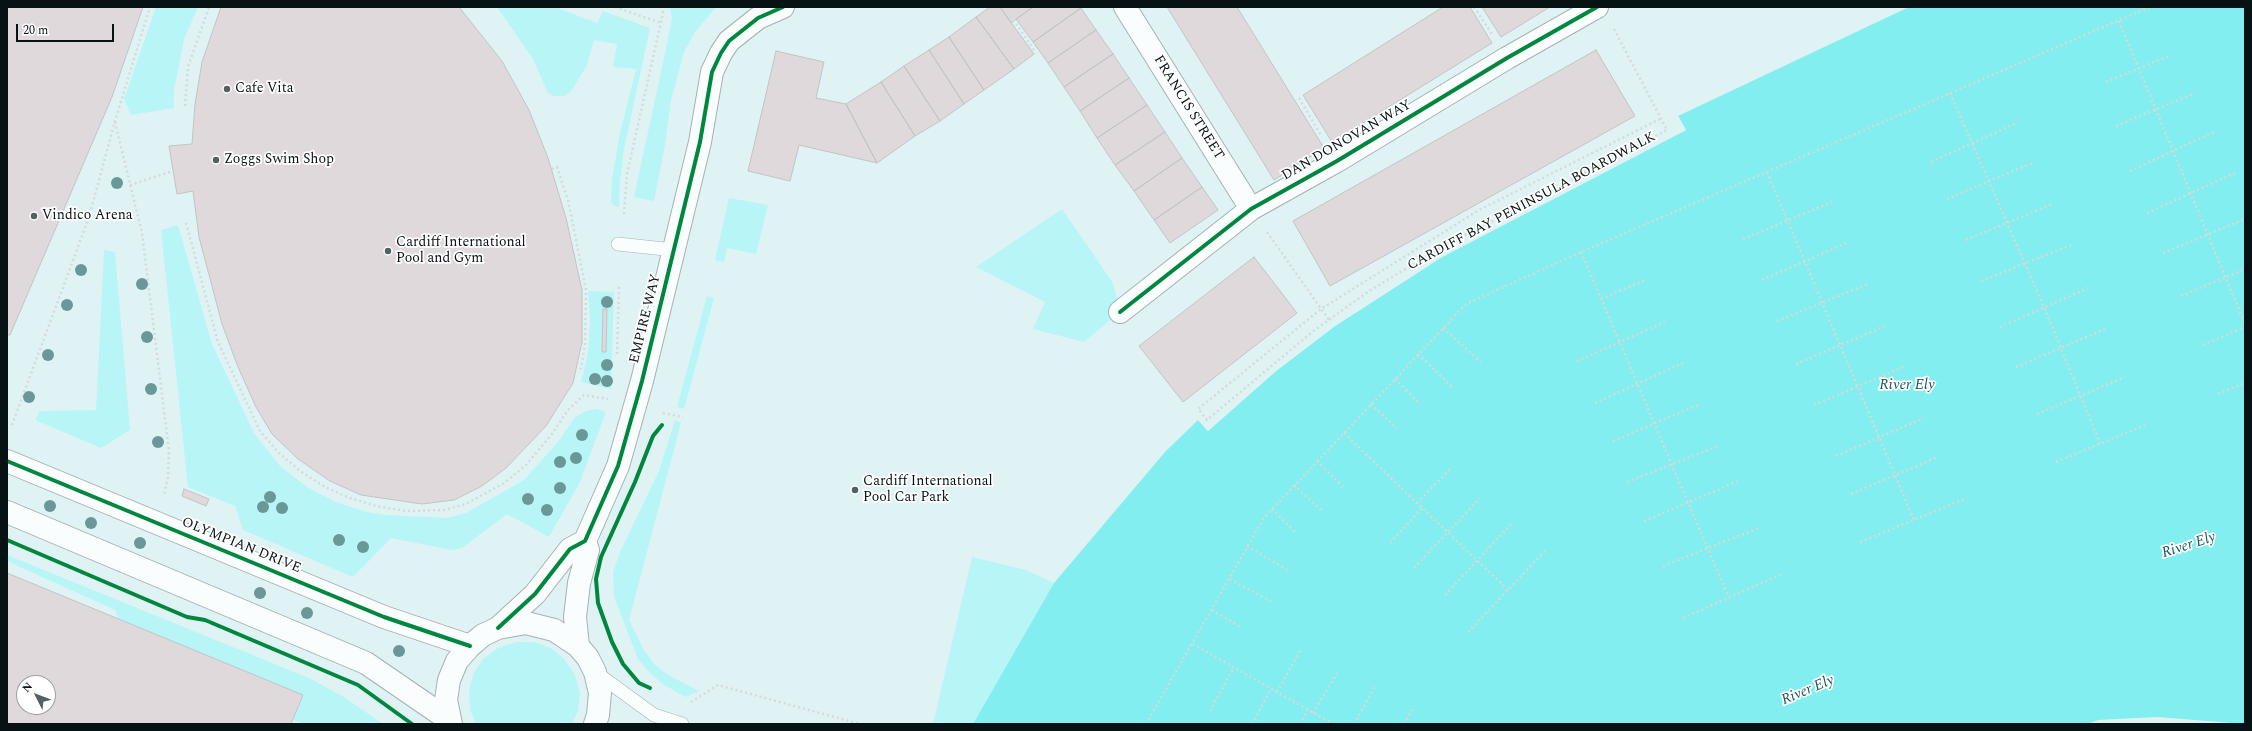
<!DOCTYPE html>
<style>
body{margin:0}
#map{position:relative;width:2252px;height:731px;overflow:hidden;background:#e0f3f4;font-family:Spectral,serif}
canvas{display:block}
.frame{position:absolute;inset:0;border:8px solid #061213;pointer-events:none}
.north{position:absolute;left:16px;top:675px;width:40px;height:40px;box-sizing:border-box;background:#fff;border:1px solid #9ba0a1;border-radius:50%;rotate:312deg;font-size:11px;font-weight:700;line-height:16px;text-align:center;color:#061213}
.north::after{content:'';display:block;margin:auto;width:14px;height:18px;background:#526162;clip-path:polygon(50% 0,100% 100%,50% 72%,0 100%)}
.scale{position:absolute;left:16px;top:24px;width:98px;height:18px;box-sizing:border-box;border:2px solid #061213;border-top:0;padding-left:5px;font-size:12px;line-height:14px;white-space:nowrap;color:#061213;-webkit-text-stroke:3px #fff;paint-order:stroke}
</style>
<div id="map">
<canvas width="2252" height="731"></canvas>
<div class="frame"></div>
<div class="north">N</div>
<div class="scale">20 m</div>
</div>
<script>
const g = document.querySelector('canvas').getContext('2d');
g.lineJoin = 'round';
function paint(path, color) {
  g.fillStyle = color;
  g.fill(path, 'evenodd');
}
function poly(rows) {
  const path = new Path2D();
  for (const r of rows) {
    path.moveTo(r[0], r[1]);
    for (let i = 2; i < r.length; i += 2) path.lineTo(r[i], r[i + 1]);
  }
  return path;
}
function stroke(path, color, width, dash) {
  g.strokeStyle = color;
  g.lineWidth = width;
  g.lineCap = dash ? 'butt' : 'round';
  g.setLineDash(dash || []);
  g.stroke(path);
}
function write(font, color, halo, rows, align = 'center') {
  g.font = font + ' Spectral,serif';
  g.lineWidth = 3.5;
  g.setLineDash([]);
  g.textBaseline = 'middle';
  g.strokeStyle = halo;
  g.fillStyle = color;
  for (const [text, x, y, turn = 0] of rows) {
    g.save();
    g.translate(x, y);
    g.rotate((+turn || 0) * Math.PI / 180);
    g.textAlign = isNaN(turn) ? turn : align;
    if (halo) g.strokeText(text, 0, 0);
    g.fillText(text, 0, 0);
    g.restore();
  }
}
paint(poly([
 [156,7,198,7,184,39,174,91,174,108,131,115,124,99],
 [497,7,555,7,597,23,603,11,650,28,624,149,620,180,619,208,611,203,612,179,620,133,636,69,613,67,617,44,594,40,587,65,572,90,565,96,554,96,548,93,533,59],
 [670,7,716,7,695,32,684,52,671,100,665,145,654,201,634,197,668,39,672,18],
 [729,198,768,205,756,254,727,248,724,262,715,260],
 [1062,209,1113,283,1120,312,1084,342,1033,329,1045,302,976,267],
 [178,225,212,344,254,433,280,466,307,487,336,502,366,512,387,515,447,518,466,513,524,480,558,442,575,417,586,411,597,409,606,412,580,482,549,537,507,514,462,548,452,550,391,538,353,577,243,530,235,506,188,487,161,230],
 [104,250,115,252,130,430,101,448,35,420,40,411,96,410],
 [588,291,614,292,611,389,581,382,588,352,590,320],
 [707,296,714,298,684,409,677,407],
 [675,420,681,423,629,620,644,650,655,665,668,675,699,691,686,697,664,685,651,674,638,659,614,597,613,572,621,550,659,471],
 [7,555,309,678,344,697,383,724,304,724,293,720,303,695,119,619,115,610,7,561],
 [972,557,1026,570,1054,583,973,724,933,724],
 [516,642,534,642,551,648,565,660,575,675,580,693,578,711,572,724,476,724,470,710,469,692,473,674,483,659,498,648]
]), '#b8f5f6');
paint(poly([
 [1909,7,2245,7,2245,724,2157,717,2098,720,2088,724,973,724,1054,583,1165,452,1198,420,1208,431,1276,371,1335,326,1442,257,1686,130,1678,116]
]), '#82eef0');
paint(poly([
 [1678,116,1686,130,1442,257,1335,326,1276,371,1208,431,1198,420,1199,419,1208,428,1275,369,1334,324,1441,255,1683,129,1677,117]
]), '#e0f3f4');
const building = poly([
 [7,7,143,7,112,97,10,335,7,335,7,7],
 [221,7,459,7,502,61,529,110,548,158,566,218,582,290,582,342,573,383,546,426,506,468,482,486,454,500,422,504,361,495,330,481,298,459,272,434,256,407,238,367,222,324,199,237,193,191,177,194,169,146,192,144,195,104,202,62,221,7],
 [990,7,1000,7,1034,54,1014,69,976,17,990,7],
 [1000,7,1033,7,1011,23,1000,7],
 [1033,7,1080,7,1081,8,1033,42,1016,19,1033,7],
 [1167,7,1237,7,1324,148,1274,180,1167,7],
 [1443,7,1470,7,1492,43,1332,142,1303,95,1443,7],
 [1482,7,1550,7,1501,37,1482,7],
 [1081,8,1096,30,1048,63,1033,42,1081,8],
 [976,17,1014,69,984,90,949,37,976,17],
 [1096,30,1113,54,1064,87,1048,63,1096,30],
 [949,37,984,90,964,104,929,50,949,37],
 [929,50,964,104,940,121,904,66,929,50],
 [1596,50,1635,116,1330,286,1293,221,1596,50],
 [776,51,824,62,816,98,846,104,877,163,799,145,790,181,748,171,776,51],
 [1113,54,1129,78,1080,111,1064,87,1113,54],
 [904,66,940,121,915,136,881,82,904,66],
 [1129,78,1147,105,1097,138,1080,111,1129,78],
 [881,82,915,136,877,163,846,104,881,82],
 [1147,105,1165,132,1115,165,1097,138,1147,105],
 [1165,132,1182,158,1134,191,1115,165,1165,132],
 [1182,158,1202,187,1154,220,1134,191,1182,158],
 [1202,187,1218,210,1170,243,1154,220,1202,187],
 [1254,257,1297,313,1183,402,1139,346,1254,257],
 [603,309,607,309,606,352,602,352,603,309],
 [184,489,209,499,206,506,182,496,184,489],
 [7,573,303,695,291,724,7,724,7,573],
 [24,683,48,683,48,707,24,707,24,683]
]);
paint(building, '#dfd9dc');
stroke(building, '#c1c3c5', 1);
const lane = poly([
 [618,244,674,250],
 [595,672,654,715,682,724]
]);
const street = poly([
 [1125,7,1251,209],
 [1120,312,1251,209,1337,161,1507,58,1597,7],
 [7,461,384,617,470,646],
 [7,512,366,663,449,720],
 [498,628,535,594,570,549,585,541,618,466,642,381,700,142,712,72,721,53,729,41,758,18,783,7],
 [578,646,575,617,579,583,588,550,585,541],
 [451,724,446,700,449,680,457,661,470,646,483,635,498,628,526,623,554,630,578,646,588,658,595,672,600,693,598,715,595,724]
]);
stroke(lane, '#a4b2b3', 14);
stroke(street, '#a4b2b3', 24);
stroke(poly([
 [615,7,661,23],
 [1005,7,1036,53],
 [1474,7,1492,34],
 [2119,21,2245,324],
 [1614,29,1667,130,1442,247,1369,291,1312,332,1207,420,1198,409,1321,309,1479,210,1660,119],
 [2106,82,2171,55],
 [1950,93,2044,307,2100,443],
 [1299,98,1322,137],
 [185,106,188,67,209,7],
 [115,122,142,233,169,451,168,477,164,495],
 [2116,126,2195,93],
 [1931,162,2018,122],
 [552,169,557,167,568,200,586,290,585,345,580,373],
 [2130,171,2214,132],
 [1767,172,1914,520],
 [130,185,173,171],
 [1947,199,2035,162],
 [2147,213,2235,173],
 [624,214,627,174,663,13,663,7],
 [186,223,218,342,260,431,278,452,300,471,325,487,350,498,376,506,406,511,444,510,466,504,504,483,526,465,552,434,568,410,584,395,608,399],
 [1267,232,1329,320],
 [1743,239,1832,202],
 [1966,240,2052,204],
 [1581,252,1729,598],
 [2163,253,2245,219],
 [1762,280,1849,242],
 [1981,281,2071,245],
 [2181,296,2245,269],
 [1601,299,1647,279],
 [1777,321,1868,284],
 [2000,327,2088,288],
 [1443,328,1481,362],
 [2203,345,2245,327],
 [617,354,619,287],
 [1418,354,1454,389],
 [1577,361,1665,322],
 [1796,364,1885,326],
 [2016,367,2105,329],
 [1395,379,1420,404],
 [2218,394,2245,383],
 [1595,403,1683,363],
 [1371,404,1397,429],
 [1814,405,1903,367],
 [663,413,683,417],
 [2037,414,2125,377],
 [12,425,89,217,115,121,150,7],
 [1344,433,1508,590],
 [1613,441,1700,404],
 [1836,456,1924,418],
 [1317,461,1343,487],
 [2056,462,2145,425],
 [1627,482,1718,446],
 [1294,485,1321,510],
 [1851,494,1938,457],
 [1417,503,1452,467],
 [1272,509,1297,534],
 [1644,521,1741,480],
 [1860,542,1967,498],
 [1390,543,1422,508],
 [1247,546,1289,571],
 [1663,566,1761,527],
 [1414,568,1480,498],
 [1230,579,1272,602],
 [1445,595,1511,524],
 [1212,610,1242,628],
 [1683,618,1782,574],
 [1468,632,1546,550],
 [1193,644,1333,724],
 [1277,692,1300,651],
 [691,702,718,685,860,724],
 [1210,711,1234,667],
 [1313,713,1337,673],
 [1146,724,1263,519,1466,304,1581,252,2150,7],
 [1252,724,1271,689],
 [1300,724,1308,710],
 [1354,724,1376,685],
 [1404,724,1414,707]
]), '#d4dada', 2.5, [2, 3]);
stroke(lane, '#fafdfd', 13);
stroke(street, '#fafdfd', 22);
stroke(poly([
 [1120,312,1251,209,1337,161,1507,58,1597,7],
 [7,461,384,617,470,646],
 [7,540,187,617,205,620,358,685,412,724],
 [498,628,535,594,570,549,585,541,618,466,642,381,700,142,712,72,721,53,729,41,758,18,783,7],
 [650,688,639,683,623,664,612,642,598,603,596,579,601,557,635,482,653,436,662,425]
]), '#00873e', 4);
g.fillStyle = '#6a9899';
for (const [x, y] of [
 [117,183],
 [81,270],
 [142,284],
 [607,302],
 [67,305],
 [147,337],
 [48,355],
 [607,365],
 [595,379],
 [607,381],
 [151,389],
 [29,397],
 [582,435],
 [158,442],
 [576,458],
 [560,462],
 [560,488],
 [270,497],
 [528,499],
 [50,506],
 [263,507],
 [282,508],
 [547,510],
 [91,523],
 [339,540],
 [140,543],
 [363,547],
 [260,593],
 [307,613],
 [399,651]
]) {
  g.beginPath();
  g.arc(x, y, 6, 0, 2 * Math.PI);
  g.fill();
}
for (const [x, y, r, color] of [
 [227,89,4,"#526162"],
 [216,160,4,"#526162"],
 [34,216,4,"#526162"],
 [388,251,4,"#526162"],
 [855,490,4,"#526162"]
]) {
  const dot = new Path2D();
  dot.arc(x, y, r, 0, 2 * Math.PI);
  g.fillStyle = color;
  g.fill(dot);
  stroke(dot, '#fff', 1.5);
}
write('14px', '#061213', '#fff', [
 ["Cafe Vita",235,89],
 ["Zoggs Swim Shop",224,160],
 ["Vindico Arena",42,216],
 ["Cardiff International",396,243],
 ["Pool and Gym",396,259],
 ["Cardiff International",863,482],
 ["Pool Car Park",863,498]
], 'left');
write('14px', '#061213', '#fff', [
 ["FRANCIS STREET",1188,108,58],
 ["DAN DONOVAN WAY",1347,141,-30],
 ["CARDIFF BAY PENINSULA BOARDWALK",1532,202,-28],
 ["EMPIRE WAY",646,319,-76],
 ["OLYMPIAN DRIVE",241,546,22]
]);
write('italic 15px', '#185657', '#fff', [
 ["River Ely",1907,386],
 ["River Ely",2189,546,-18],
 ["River Ely",1808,691,-23]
]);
</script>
